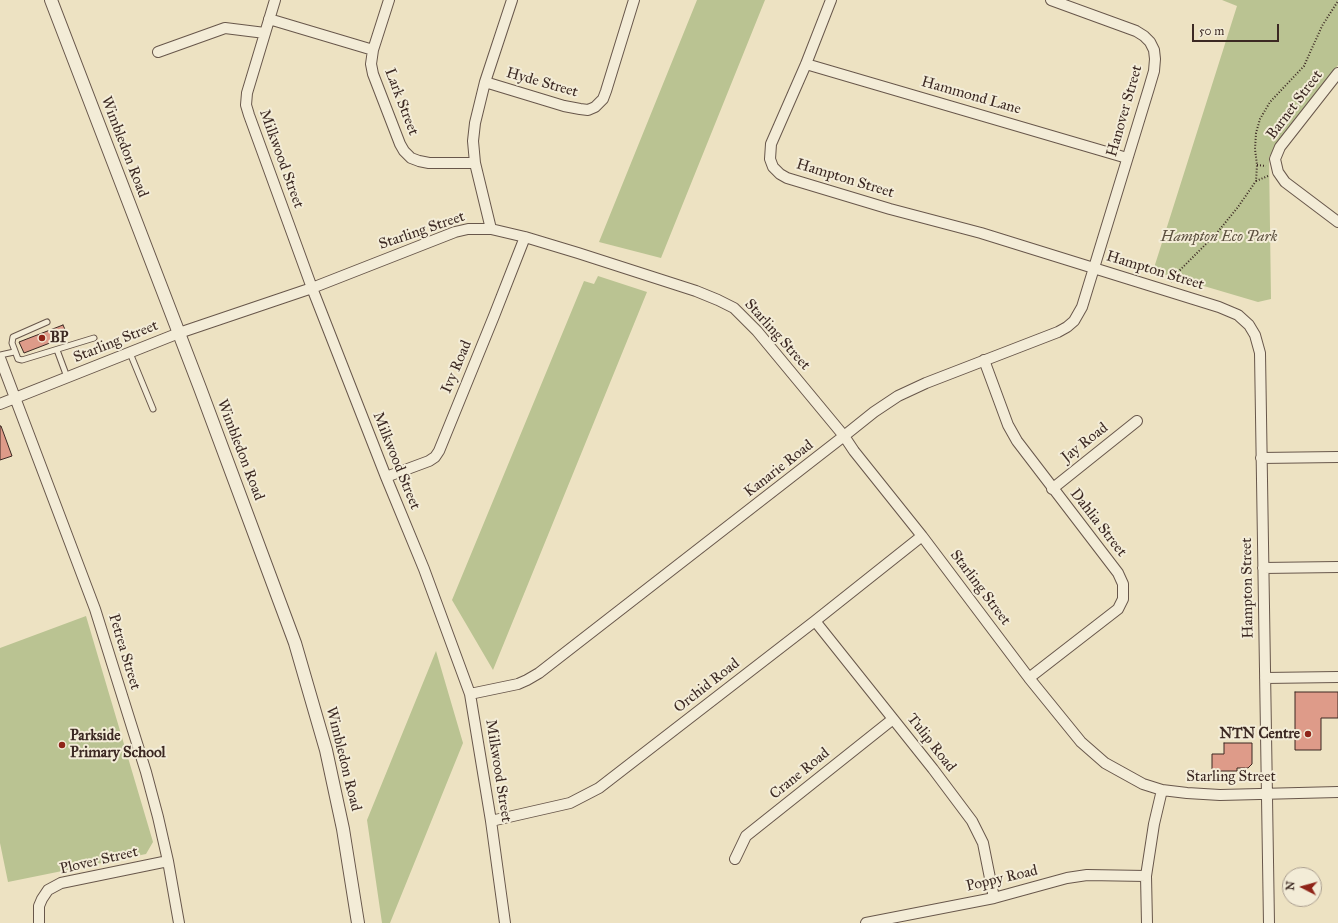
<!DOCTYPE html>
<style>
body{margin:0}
#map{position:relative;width:1338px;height:923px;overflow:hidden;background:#ede2c2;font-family:"IM FELL Great Primer",serif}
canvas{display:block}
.north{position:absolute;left:1282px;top:867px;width:40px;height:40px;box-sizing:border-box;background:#f3ecd7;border:1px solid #aa9e8f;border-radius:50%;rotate:276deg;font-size:11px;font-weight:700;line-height:16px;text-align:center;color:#3c2923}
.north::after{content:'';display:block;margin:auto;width:14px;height:18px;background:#8f2418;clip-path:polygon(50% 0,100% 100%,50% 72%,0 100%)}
.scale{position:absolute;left:1192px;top:24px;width:87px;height:18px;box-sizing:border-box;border:2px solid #3c2923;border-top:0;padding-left:5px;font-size:12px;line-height:14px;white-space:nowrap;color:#3c2923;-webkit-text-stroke:3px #f3ecd7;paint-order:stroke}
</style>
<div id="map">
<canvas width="1338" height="923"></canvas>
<div class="north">N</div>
<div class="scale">50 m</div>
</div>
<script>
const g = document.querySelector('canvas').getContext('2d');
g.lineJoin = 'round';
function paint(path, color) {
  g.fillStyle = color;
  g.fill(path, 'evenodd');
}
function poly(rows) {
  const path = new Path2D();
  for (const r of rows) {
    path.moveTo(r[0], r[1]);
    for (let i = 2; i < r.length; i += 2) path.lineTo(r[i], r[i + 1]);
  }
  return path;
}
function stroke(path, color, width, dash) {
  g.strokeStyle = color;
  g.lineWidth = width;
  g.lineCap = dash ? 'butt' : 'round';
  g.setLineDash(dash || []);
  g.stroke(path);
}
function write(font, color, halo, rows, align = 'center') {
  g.font = font + ' "IM FELL Great Primer",serif';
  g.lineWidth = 4;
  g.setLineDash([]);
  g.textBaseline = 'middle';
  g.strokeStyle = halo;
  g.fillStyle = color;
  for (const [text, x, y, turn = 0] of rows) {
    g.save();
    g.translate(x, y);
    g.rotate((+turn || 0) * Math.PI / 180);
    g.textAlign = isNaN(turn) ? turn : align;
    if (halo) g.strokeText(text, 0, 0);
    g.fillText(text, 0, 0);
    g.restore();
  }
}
paint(poly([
 [697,0,765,0,661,258,599,242],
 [1222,0,1338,0,1338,65,1269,157,1271,299,1258,302,1153,271,1237,6],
 [598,276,647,292,493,670,452,600,584,281,594,284],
 [86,616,153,842,146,854,8,882,0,843,0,648],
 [436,651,463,743,390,923,382,923,367,820]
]), '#bac392');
const building = poly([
 [63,325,68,336,24,353,19,342,63,325],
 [0,426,1,426,12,456,0,460,0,426],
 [1295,692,1338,692,1338,718,1321,718,1321,750,1295,750,1295,692],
 [1224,743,1252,743,1252,764,1248,768,1237,768,1237,771,1212,771,1212,754,1224,754,1224,743]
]);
paint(building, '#de9b89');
stroke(building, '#3c2923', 1);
const service = poly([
 [47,322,13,337,12,343,18,359,22,360,94,338],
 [57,350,67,377],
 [130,353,153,409],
 [0,355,14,352]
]);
const minor = poly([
 [275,0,247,93,246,105,249,115,312,288,386,477,424,569,470,694,491,821,505,923],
 [389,0,373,50,371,64,373,74,400,144,404,151,411,158,419,161,429,163,475,163],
 [831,0,806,64,771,144,770,159,773,167,780,174,787,178,890,209,981,233,1219,307,1238,315,1249,325,1255,335,1260,353,1269,923],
 [269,19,373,50],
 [158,52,225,28,265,33],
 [806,64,1127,158],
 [1338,73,1280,147,1275,159,1278,172,1285,182,1338,222],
 [485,82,564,106,580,109,588,110,595,107,603,99,606,91,634,0],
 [491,229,475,163,473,141,475,123,485,82,512,0],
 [0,358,95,609,146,772,158,817,168,861,179,923],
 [984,360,1008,425,1017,441,1118,573,1123,584,1123,599,1118,609,1029,678],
 [0,404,179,333,312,288,455,232,468,229,491,229,525,237,578,253,696,291,718,300,734,308,757,331,844,436,854,451,922,536,1029,678,1081,742,1105,763,1143,784,1162,790,1187,793,1220,795,1338,792],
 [1261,458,1338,457],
 [386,477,429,461,435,457,439,451,494,316,525,237],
 [1052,489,1137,421],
 [1263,568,1338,567],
 [815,621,933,769,972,821,983,843,994,898],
 [1265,678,1338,677],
 [470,694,518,684,527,680,539,673,844,436,874,412,898,396,926,383,1058,332,1067,327,1074,321,1082,307,1149,88,1154,71,1155,59,1154,50,1150,42,1144,36,1136,31,1051,0],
 [491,821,570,803,599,788,815,621,922,536],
 [735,859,746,836,893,719],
 [39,923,39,906,42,899,48,890,61,883,168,861],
 [866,923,994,898,1067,878,1087,875,1146,876],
 [1147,923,1146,876,1154,824,1162,790]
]);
const tertiary = poly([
 [51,0,200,388,295,643,326,750,343,829,358,923]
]);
stroke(service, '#68574b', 7);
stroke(minor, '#68574b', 12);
stroke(tertiary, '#68574b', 14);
stroke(poly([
 [1257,165,1266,166],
 [1256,181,1268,176],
 [1171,282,1173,277,1216,234,1238,207,1256,181,1257,165,1255,149,1256,133,1260,119,1270,102,1304,66,1322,26,1338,1]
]), '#3c2923', 2, [1, 2]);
stroke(service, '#f3ecd7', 5);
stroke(minor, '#f3ecd7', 10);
stroke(tertiary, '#f3ecd7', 12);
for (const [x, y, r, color] of [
 [42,338,4,"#8f2418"],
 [1308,734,4,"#8f2418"],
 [62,745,4,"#8f2418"]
]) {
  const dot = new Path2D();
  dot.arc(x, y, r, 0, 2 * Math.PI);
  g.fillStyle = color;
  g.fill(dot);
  stroke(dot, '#f3ecd7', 1.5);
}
write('15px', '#3c2923', '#f3ecd7', [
 ["Hyde Street",542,83,16],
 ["Hammond Lane",971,96,16],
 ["Lark Street",401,102,69],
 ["Barnet Street",1295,105,-53],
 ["Hanover Street",1125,111,-74],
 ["Wimbledon Road",124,147,69],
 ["Milkwood Street",281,159,70],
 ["Hampton Street",845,179,17],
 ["Starling Street",422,231,-19],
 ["Hampton Street",1155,271,17],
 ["Starling Street",777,335,48],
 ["Starling Street",116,342,-22],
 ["Ivy Road",457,367,-67],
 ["Jay Road",1085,443,-38],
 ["Wimbledon Road",240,450,69],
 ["Milkwood Street",396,461,68],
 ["Kanarie Road",779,469,-38],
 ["Dahlia Street",1098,523,52],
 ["Starling Street",980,588,53],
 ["Hampton Street",1248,588,-91],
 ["Petrea Street",124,652,73],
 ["Orchid Road",707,686,-38],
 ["Tulip Road",931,743,52],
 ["Wimbledon Road",343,759,76],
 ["Milkwood Street",498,771,81],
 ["Crane Road",800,774,-39],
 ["Starling Street",1231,777],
 ["Plover Street",99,861,-13],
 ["Poppy Road",1002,879,-13]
]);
write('italic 15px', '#5c503f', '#f3ecd7', [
 ["Hampton Eco Park",1219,237]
]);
write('bold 15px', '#3c2923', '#f3ecd7', [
 ["BP",50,338],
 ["NTN Centre",1300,734,"right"],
 ["Parkside",70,736],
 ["Primary School",70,753]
], 'left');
</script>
